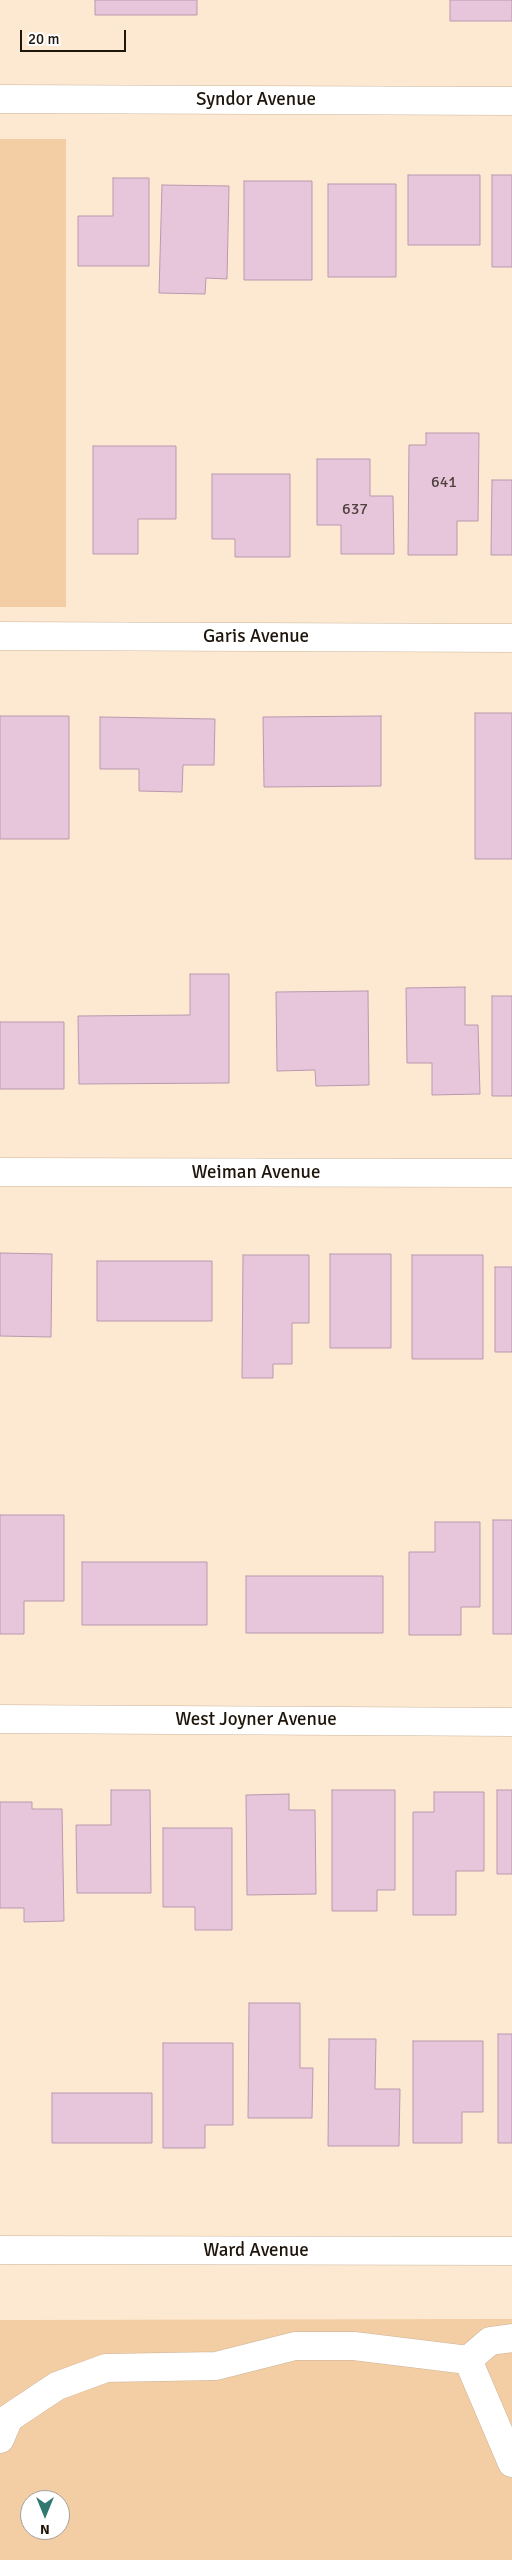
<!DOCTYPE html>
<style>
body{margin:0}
#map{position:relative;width:512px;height:2560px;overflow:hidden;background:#fde9d2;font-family:Signika,sans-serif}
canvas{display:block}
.north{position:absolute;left:20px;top:2490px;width:50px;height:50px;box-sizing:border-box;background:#fff;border:1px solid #a5a19d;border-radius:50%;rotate:180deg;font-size:14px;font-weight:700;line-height:20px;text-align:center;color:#1e150b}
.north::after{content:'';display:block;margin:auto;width:18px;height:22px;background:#317870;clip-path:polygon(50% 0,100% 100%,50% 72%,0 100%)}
.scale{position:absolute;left:20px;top:30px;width:106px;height:22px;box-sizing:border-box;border:2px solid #1e150b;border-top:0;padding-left:6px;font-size:15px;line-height:18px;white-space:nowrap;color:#1e150b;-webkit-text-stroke:4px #fff;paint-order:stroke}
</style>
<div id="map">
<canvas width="512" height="2560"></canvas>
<div class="north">N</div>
<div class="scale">20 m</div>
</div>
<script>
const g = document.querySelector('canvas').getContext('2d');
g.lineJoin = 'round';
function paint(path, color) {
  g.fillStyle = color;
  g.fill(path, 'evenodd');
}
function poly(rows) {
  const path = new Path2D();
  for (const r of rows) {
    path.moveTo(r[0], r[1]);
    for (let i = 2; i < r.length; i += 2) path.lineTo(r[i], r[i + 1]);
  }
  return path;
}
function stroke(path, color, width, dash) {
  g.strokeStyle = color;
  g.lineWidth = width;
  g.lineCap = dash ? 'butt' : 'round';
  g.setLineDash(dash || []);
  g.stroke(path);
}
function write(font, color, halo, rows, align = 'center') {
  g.font = font + ' Signika,sans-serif';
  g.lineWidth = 4;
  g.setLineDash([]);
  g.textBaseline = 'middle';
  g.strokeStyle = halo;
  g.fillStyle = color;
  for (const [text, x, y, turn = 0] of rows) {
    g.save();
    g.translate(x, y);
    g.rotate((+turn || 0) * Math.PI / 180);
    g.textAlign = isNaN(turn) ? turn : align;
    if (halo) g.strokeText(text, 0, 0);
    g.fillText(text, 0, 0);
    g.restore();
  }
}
paint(poly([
 [0,139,66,139,66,607,0,607],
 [512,2319,512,2560,0,2560,0,2320],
 [30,2500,60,2500,60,2530,30,2530]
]), '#f3cda3');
const building = poly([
 [95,0,197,0,197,15,95,15,95,0],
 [450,0,512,0,512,21,450,21,450,0],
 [408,175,480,175,480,245,408,245,408,175],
 [492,175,512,175,512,267,492,267,492,175],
 [113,178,149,178,149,266,78,266,78,216,113,216,113,178],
 [244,181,312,181,312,280,244,280,244,181],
 [328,184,396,184,396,277,328,277,328,184],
 [162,185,229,186,227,279,206,278,205,294,159,293,162,185],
 [426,433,479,433,478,521,457,521,457,555,408,555,409,445,426,445,426,433],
 [93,446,176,446,176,519,138,519,138,554,93,554,93,446],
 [317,459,370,459,370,496,393,496,394,554,341,554,341,525,317,525,317,459],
 [212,474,290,474,290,557,235,557,235,539,212,539,212,474],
 [492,480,512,480,512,555,491,555,492,480],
 [475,713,512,713,512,859,475,859,475,713],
 [0,716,69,716,69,839,0,839,0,716],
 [381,716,381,786,264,787,263,717,381,716],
 [100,717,215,719,214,765,183,765,182,792,139,791,139,769,100,769,100,717],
 [190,974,229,974,229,1083,79,1084,78,1016,190,1015,190,974],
 [465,987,465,1025,478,1025,480,1094,432,1095,432,1063,407,1063,406,988,465,987],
 [368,991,369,1085,316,1086,315,1070,277,1071,276,992,368,991],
 [492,996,512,996,512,1096,492,1096,492,996],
 [0,1022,64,1022,64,1089,0,1089,0,1022],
 [0,1253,52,1254,51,1337,0,1336,0,1253],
 [330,1254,391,1254,391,1348,330,1348,330,1254],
 [243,1255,309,1255,309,1323,292,1323,292,1364,273,1364,273,1378,242,1378,243,1255],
 [412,1255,483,1255,483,1359,412,1359,412,1255],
 [97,1261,212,1261,212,1321,97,1321,97,1261],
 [495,1267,512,1267,512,1352,495,1352,495,1267],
 [0,1515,64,1515,64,1601,24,1601,24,1634,0,1634,0,1515],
 [493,1520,512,1520,512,1634,493,1634,493,1520],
 [435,1522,480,1522,480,1607,461,1607,461,1635,409,1635,409,1552,435,1552,435,1522],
 [82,1562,207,1562,207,1625,82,1625,82,1562],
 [246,1576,383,1576,383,1633,246,1633,246,1576],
 [111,1790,150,1790,151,1893,77,1893,76,1825,111,1825,111,1790],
 [332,1790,395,1790,395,1890,377,1890,377,1911,332,1911,332,1790],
 [497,1790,512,1790,512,1874,497,1874,497,1790],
 [434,1792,484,1792,484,1871,456,1871,456,1915,413,1915,413,1812,434,1812,434,1792],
 [289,1794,289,1810,315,1810,316,1894,247,1895,246,1795,289,1794],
 [0,1802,32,1802,32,1809,62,1809,64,1921,24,1922,24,1908,0,1908,0,1802],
 [163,1828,232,1828,232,1930,195,1930,195,1907,163,1907,163,1828],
 [249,2003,300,2003,300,2068,313,2068,312,2118,248,2118,249,2003],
 [498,2034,512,2034,512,2143,498,2143,498,2034],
 [329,2039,376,2039,375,2089,400,2089,399,2146,328,2146,329,2039],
 [413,2041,483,2041,483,2112,462,2112,462,2143,413,2143,413,2041],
 [163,2043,233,2043,233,2125,205,2125,205,2148,163,2148,163,2043],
 [52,2093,152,2093,152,2143,52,2143,52,2093]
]);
paint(building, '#e7c6db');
stroke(building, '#b999ae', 1);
const minor = poly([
 [0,99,512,101],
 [0,636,512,638],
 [0,1172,512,1173],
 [0,1719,512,1722],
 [0,2250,512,2251],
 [512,2338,490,2341,468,2360,512,2463],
 [0,2439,9,2418,57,2386,106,2368,216,2366,295,2346,354,2346,468,2360]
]);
stroke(minor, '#ccb499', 29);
stroke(minor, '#fff', 28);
write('16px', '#50413f', null, [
 ["641",444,483],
 ["637",355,510]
]);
write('19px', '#1e150b', '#fff', [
 ["Syndor Avenue",256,100],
 ["Garis Avenue",256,637],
 ["Weiman Avenue",256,1173],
 ["West Joyner Avenue",256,1720],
 ["Ward Avenue",256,2251]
]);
</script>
